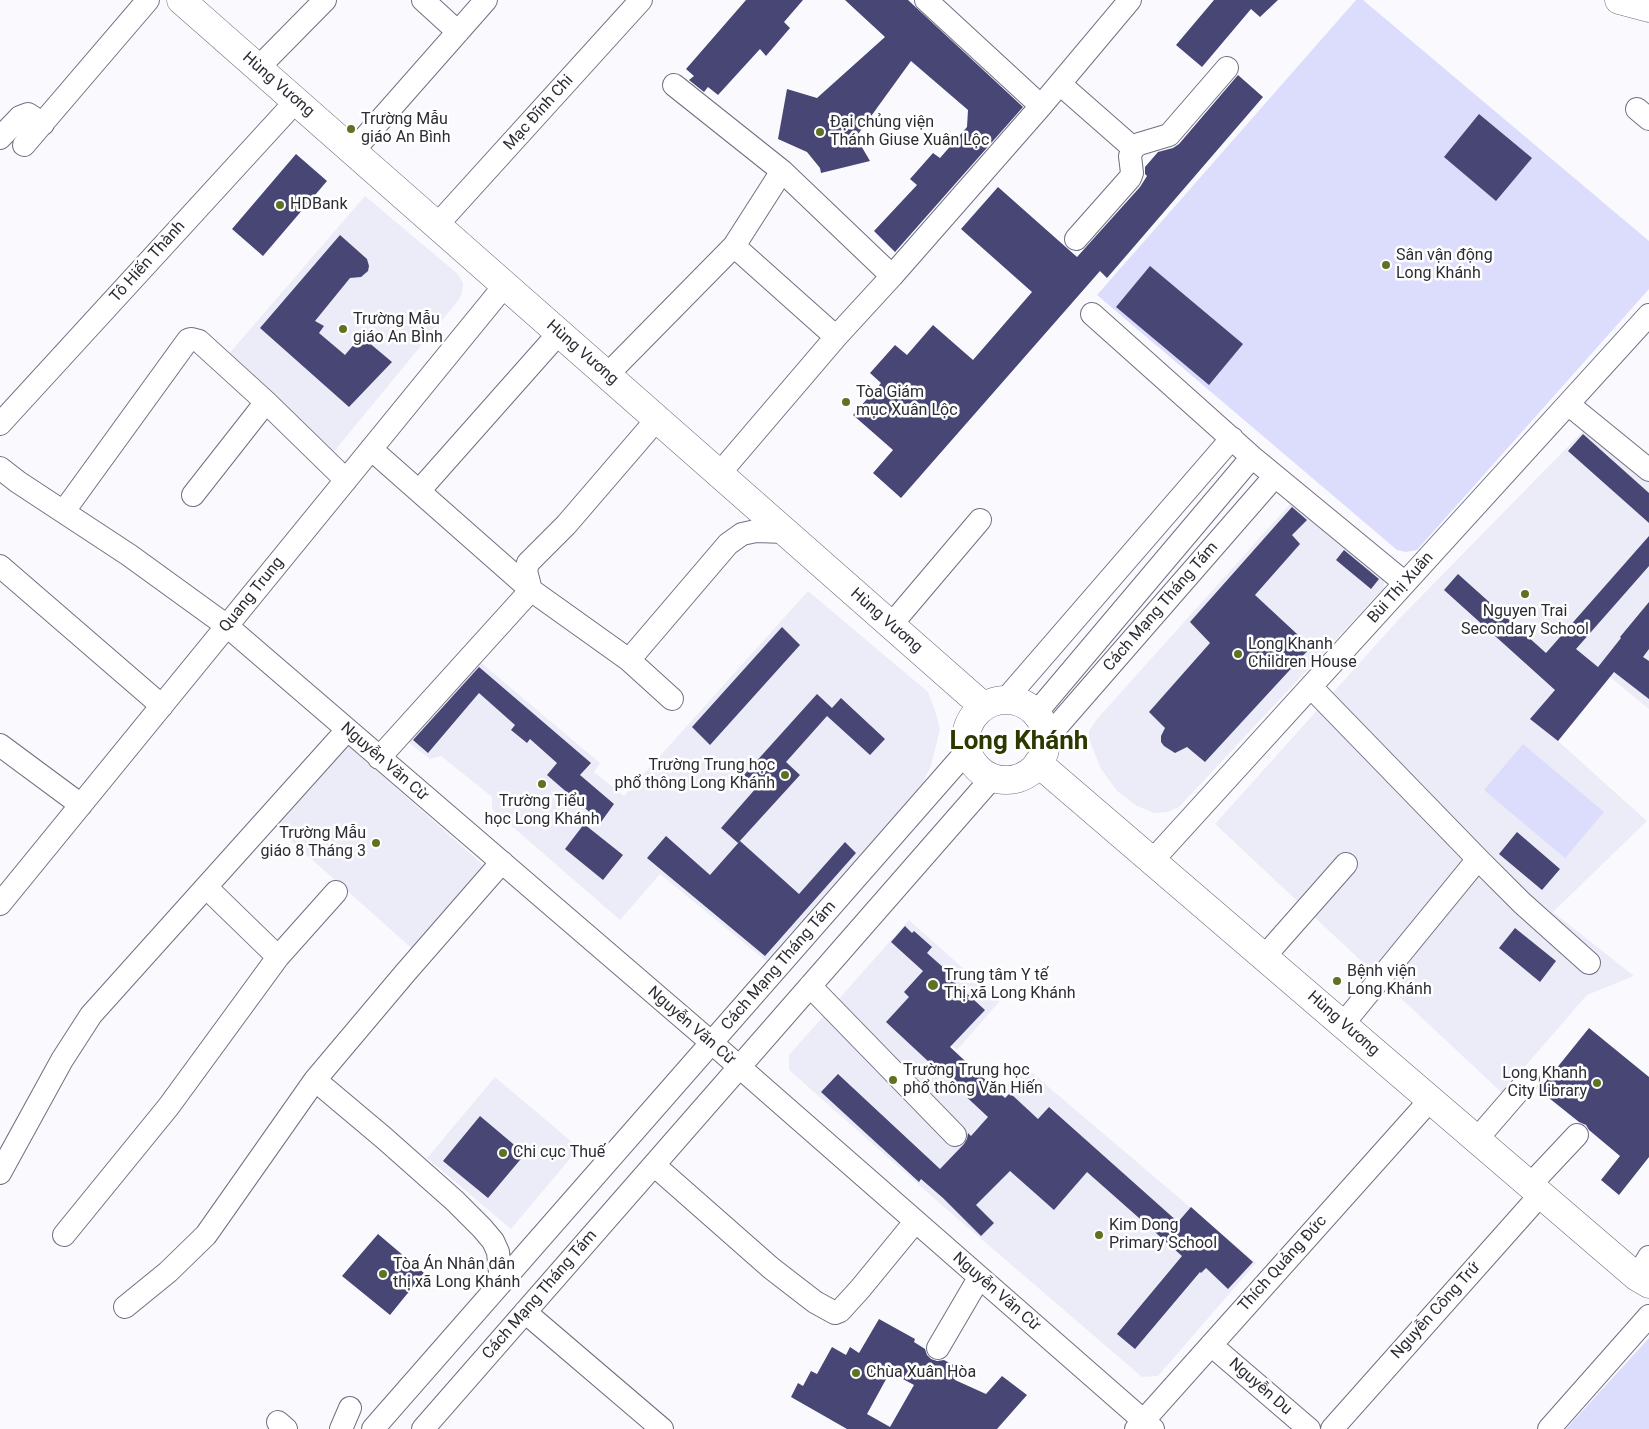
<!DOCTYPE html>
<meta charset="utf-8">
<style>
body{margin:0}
canvas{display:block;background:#fafafe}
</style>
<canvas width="1649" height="1429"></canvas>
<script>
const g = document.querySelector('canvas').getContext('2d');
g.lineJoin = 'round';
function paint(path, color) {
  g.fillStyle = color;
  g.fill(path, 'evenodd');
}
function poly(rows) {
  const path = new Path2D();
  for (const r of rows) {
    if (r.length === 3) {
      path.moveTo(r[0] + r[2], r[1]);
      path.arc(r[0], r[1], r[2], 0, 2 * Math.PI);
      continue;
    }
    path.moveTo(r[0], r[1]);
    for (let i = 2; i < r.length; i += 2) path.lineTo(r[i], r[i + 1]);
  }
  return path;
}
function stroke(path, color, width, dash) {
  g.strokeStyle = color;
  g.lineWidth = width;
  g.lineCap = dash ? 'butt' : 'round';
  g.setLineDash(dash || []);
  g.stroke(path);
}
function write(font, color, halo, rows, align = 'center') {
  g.font = font + ' Roboto,sans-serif';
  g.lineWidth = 5;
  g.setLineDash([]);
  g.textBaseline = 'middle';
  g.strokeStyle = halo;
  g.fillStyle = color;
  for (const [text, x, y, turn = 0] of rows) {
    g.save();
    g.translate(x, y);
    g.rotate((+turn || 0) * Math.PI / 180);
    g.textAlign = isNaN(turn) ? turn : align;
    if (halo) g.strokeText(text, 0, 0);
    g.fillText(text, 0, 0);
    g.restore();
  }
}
paint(poly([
 [365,196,458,274,463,283,462,294,457,302,332,454,227,356],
 [1586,428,1649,480,1649,709,1583,655,1531,719,1558,741,1647,821,1553,912,1634,976,1587,995,1502,1093,1215,824,1399,619],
 [1291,503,1386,572,1383,589,1179,807,1168,812,1154,813,1137,806,1117,791,1101,769,1089,739,1089,731,1097,719],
 [808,591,928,692,935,710,940,729,931,766,922,784,766,961,660,874,620,920,492,809,492,797,441,756,430,759,404,739,473,656,600,763,594,772,624,796],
 [335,734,489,870,417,953,263,816],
 [909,920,1000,1001,957,1050,892,992,1000,1093,1025,1066,1052,1090,1256,1263,1158,1376,1142,1377,944,1207,789,1070,789,1055],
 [495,1077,579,1148,511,1229,427,1158]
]), '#ebecf7');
paint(poly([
 [1356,0,1363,0,1649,241,1649,289,1417,550,1406,552,1397,550,1097,295],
 [1523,744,1604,812,1565,858,1484,790],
 [1649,1338,1649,1429,1566,1429]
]), '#dcddfc');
paint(poly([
 [746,0,803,0,784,22,790,28,766,56,760,49,718,95,708,87,704,92,689,80,694,76,686,69],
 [845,0,908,0,1023,107,895,252,874,231,917,185,910,179,933,153,940,158,967,127,968,110,911,61,856,137,870,161,821,173,820,168,807,152,778,139,787,89,817,98,885,37],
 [1214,0,1278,0,1260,17,1251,9,1202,67,1176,45],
 [1238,75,1263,97,1107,278,1100,271,901,498,873,473,893,450,853,415,881,383,870,373,895,345,907,355,933,325,973,360,1032,292,961,229,998,187,1077,257,1140,187,1147,176,1145,174,1145,167,1158,152,1173,148,1179,144],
 [1479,114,1532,158,1496,201,1444,157],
 [296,154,327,181,263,256,232,229],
 [340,235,367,259,369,266,368,271,361,277,350,278,315,321,324,326,319,333,345,355,361,336,392,362,349,407,260,328],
 [1150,266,1243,344,1209,385,1116,307],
 [1583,434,1649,493,1649,523,1568,451],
 [1292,507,1307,520,1292,535,1300,544,1255,595,1311,647,1205,762,1187,747,1175,753,1164,746,1161,742,1161,736,1165,728,1149,712,1210,643,1190,622],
 [1649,536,1649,566,1576,649,1598,667,1621,638,1620,637,1649,602,1649,649,1643,657,1649,661,1649,699,1614,672,1558,741,1530,719,1555,690,1444,590,1458,574,1546,653],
 [1344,550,1379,579,1371,589,1336,560],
 [782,627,800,645,710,745,692,727],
 [479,667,591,763,580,775,614,804,601,822,547,775,557,763,530,739,527,743,511,730,515,725,479,693,428,753,413,740],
 [817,694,832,708,841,698,885,739,870,755,827,716,786,762,800,775,738,843,721,828,757,787,744,775],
 [584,824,623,855,603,880,565,849],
 [1517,832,1560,869,1542,890,1499,854],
 [666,836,710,875,740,841,799,894,845,842,856,853,765,956,647,858],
 [905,926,912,933,914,931,932,947,927,953,954,977,951,979,985,1010,950,1047,1005,1098,1010,1093,1038,1119,1049,1107,1178,1222,1191,1207,1253,1262,1228,1289,1206,1268,1201,1273,1200,1272,1135,1349,1117,1334,1182,1256,1087,1172,1054,1210,1010,1171,976,1205,994,1223,981,1236,943,1198,921,1179,919,1182,821,1092,838,1074,940,1169,964,1144,967,1139,968,1133,971,1136,988,1117,886,1022,909,997,904,992,923,971,891,942],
 [1515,928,1556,961,1540,982,1499,948],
 [1589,1028,1649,1077,1649,1157,1619,1195,1601,1180,1620,1156,1589,1130,1586,1125,1579,1122,1539,1090],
 [480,1116,525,1154,488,1198,443,1161],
 [378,1234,424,1273,390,1315,342,1276],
 [879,1319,915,1339,914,1342,925,1349,927,1355,931,1359,937,1361,944,1360,961,1369,955,1380,986,1394,1002,1376,1027,1395,997,1429,847,1429,791,1397,798,1383,803,1386,811,1371,817,1374,832,1347,846,1355,850,1347,859,1353],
 [890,1372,914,1385,890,1427,867,1414]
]), '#474675');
const minor = poly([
 [423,0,458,32],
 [926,0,1041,106],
 [258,68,325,0],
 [1060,84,1133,148],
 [674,85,782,171,892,276],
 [1637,109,1649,119],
 [0,138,20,117,28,114,43,124],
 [24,145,148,0],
 [353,151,486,0],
 [437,225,641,0],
 [1076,239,1130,178,1132,173,1130,156,1133,148,1139,144,1169,135,1227,68],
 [734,246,836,337],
 [1092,314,1252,457,1405,583],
 [607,375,734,246,782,171],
 [1568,404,1649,470],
 [0,424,296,101],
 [371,449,531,590,629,660,672,699],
 [0,468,18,482,129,555,227,626,712,1043,1153,1429],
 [719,474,836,337,892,276,1041,106,1130,0],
 [419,491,559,333],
 [193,495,266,402],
 [64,511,188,340,191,339,199,341,266,402,346,480],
 [0,566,162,706],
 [891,625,980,520],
 [629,660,728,544,742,534,756,531,785,532],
 [1311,687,1478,859,1522,903,1589,963],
 [1006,699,1232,438],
 [1036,713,1252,457],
 [1046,739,1275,476],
 [0,745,81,805],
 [379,758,531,590,526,571,528,563,566,525,652,425,658,420],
 [1152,861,1649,315],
 [206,887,278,957],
 [0,904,505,285],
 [1264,957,1346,864],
 [810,986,955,1135],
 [1343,1024,1478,859],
 [315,1080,384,1138,455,1201,482,1228,493,1241,498,1252,501,1283],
 [1477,1139,1528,1080],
 [654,1165,771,1268,815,1302,835,1313,840,1311,860,1289,915,1222],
 [0,1173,62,1060,91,1015,347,730],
 [1530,1185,1577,1135],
 [64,1235,169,1106,278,957,336,892],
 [1637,1277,1649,1257],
 [125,1307,168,1272,206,1235,315,1080,406,972,502,862],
 [525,1312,662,1429],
 [1211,1345,1309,1429],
 [938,1348,979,1278],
 [278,1422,286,1429],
 [341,1429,350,1408],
 [373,1429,967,751],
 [423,1429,992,778],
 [1136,1429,1431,1099],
 [1332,1429,1541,1194],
 [1549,1429,1649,1316]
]);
const major = poly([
 [181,0,983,706],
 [1006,740,40],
 [1038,763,1637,1277,1649,1284]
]);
const highway = poly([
 [1619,0,1649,8]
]);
stroke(minor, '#707082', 24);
stroke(major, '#707082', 29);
stroke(highway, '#707082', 29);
stroke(minor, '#fff', 22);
stroke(major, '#fff', 28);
stroke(highway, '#fff', 28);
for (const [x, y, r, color] of [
 [351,129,5,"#5e7222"],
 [820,132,5,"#5e7222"],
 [280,205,5,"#5e7222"],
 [1386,265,5,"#5e7222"],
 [343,329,5,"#5e7222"],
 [846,402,5,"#5e7222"],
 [1525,594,5,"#5e7222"],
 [1238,654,5,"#5e7222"],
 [785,775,5,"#5e7222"],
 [542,784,5,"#5e7222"],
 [376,843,5,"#5e7222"],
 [1337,981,5,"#5e7222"],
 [933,985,6,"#5e7222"],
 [893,1080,5,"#5e7222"],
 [1597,1083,5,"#5e7222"],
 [503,1153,5,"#5e7222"],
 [1099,1235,5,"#5e7222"],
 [383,1274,5,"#5e7222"],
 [856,1373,5,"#5e7222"]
]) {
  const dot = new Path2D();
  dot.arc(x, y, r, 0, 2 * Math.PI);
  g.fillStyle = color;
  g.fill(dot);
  stroke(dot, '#fff', 2);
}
write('16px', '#2c2c34', '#fff', [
 ["Hùng Vương",278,85,41],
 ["Mạc Đĩnh Chi",539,113,-48],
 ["Tô Hiến Thành",148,262,-48],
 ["Hùng Vương",582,353,41],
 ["Bùi Thị Xuân",1401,588,-48],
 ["Quang Trung",252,595,-51],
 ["Cách Mạng Tháng Tám",1161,607,-49],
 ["Hùng Vương",886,621,41],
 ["Nguyễn Văn Cừ",384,762,41],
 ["Cách Mạng Tháng Tám",779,966,-49],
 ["Hùng Vương",1343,1024,41],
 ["Nguyễn Văn Cừ",691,1026,41],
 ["Thích Quảng Đức",1283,1264,-48],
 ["Nguyễn Văn Cừ",996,1292,41],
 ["Cách Mạng Tháng Tám",540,1295,-49],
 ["Nguyễn Công Trứ",1436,1311,-48],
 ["Nguyễn Du",1260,1387,41]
]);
write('16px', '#2c2c34', '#fff', [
 ["Trường Mẫu",361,120],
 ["giáo An Bình",361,138],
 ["Đại chủng viện",830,123],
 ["Thánh Giuse Xuân Lộc",830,141],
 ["HDBank",290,205],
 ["Sân vận động",1396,256],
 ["Long Khánh",1396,274],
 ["Trường Mẫu",353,320],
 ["giáo An BÌnh",353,338],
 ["Tòa Giám",856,393],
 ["mục Xuân Lộc",856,411],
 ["Nguyen Trai",1525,612,"center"],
 ["Secondary School",1525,630,"center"],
 ["Long Khanh",1248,645],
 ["Children House",1248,663],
 ["Trường Trung học",775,766,"right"],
 ["phổ thông Long Khánh",775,784,"right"],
 ["Trường Tiểu",542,802,"center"],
 ["học Long Khánh",542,820,"center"],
 ["Trường Mẫu",366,834,"right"],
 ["giáo 8 Tháng 3",366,852,"right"],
 ["Bệnh viện",1347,972],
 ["Long Khánh",1347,990],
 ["Trung tâm Y tế",944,976],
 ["Thị xã Long Khánh",944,994],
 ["Trường Trung học",903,1071],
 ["phổ thông Văn Hiến",903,1089],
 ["Long Khanh",1587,1074,"right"],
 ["City Library",1587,1092,"right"],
 ["Chi cục Thuế",513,1153],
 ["Kim Dong",1109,1226],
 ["Primary School",1109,1244],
 ["Tòa Án Nhân dân",393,1265],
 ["thị xã Long Khánh",393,1283],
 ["Chùa Xuân Hòa",866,1373]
], 'left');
write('bold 26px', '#2b3800', '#fff', [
 ["Long Khánh",1019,742]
]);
</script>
